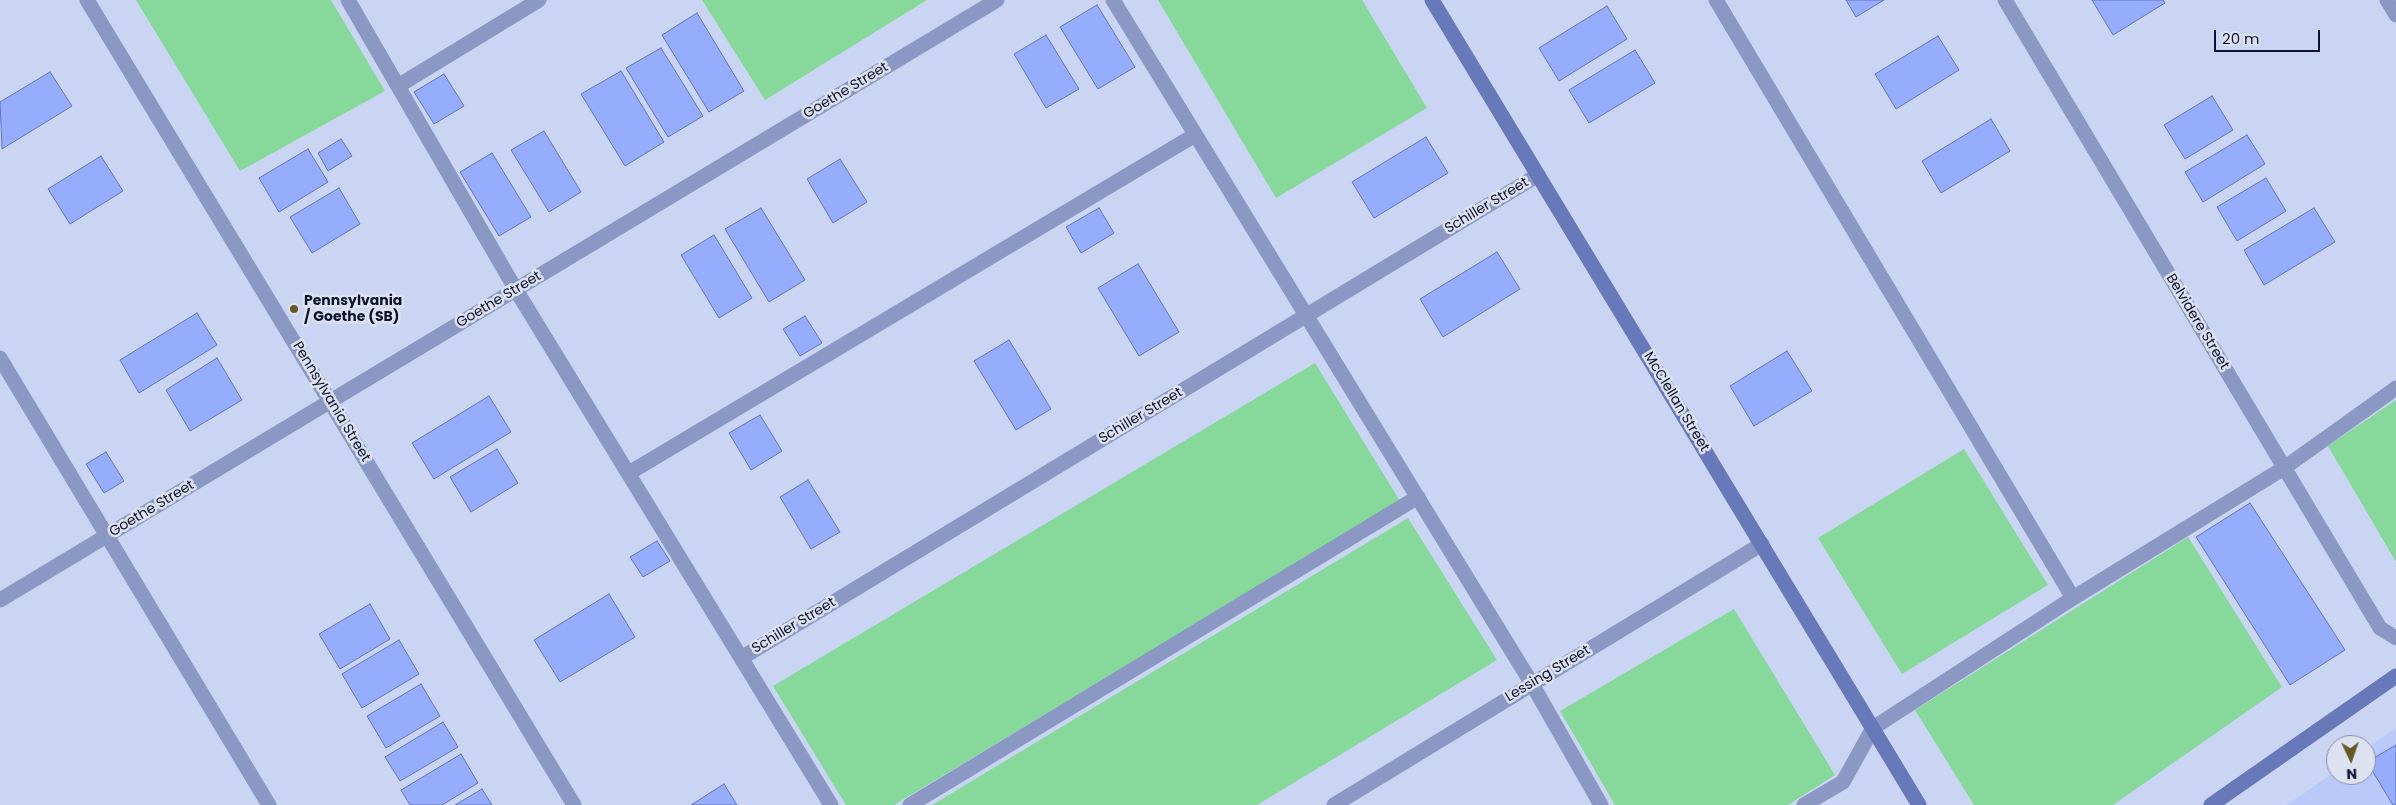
<!DOCTYPE html>
<style>
body{margin:0}
#map{position:relative;width:2396px;height:805px;overflow:hidden;background:#cad5f3;font-family:Poppins,sans-serif}
canvas{display:block}
.north{position:absolute;left:2326px;top:735px;width:50px;height:50px;box-sizing:border-box;background:#dde2f1;border:1px solid #898ea2;border-radius:50%;rotate:177deg;font-size:14px;font-weight:700;line-height:20px;text-align:center;color:#0b112c}
.north::after{content:'';display:block;margin:auto;width:18px;height:22px;background:#685825;clip-path:polygon(50% 0,100% 100%,50% 72%,0 100%)}
.scale{position:absolute;left:2214px;top:30px;width:106px;height:22px;box-sizing:border-box;border:2px solid #0b112c;border-top:0;padding-left:6px;font-size:15px;line-height:18px;white-space:nowrap;color:#0b112c;-webkit-text-stroke:4px #dde2f1;paint-order:stroke}
</style>
<div id="map">
<canvas width="2396" height="805"></canvas>
<div class="north">N</div>
<div class="scale">20 m</div>
</div>
<script>
const g = document.querySelector('canvas').getContext('2d');
g.lineJoin = 'round';
function paint(path, color) {
  g.fillStyle = color;
  g.fill(path, 'evenodd');
}
function poly(rows) {
  const path = new Path2D();
  for (const r of rows) {
    path.moveTo(r[0], r[1]);
    for (let i = 2; i < r.length; i += 2) path.lineTo(r[i], r[i + 1]);
  }
  return path;
}
function stroke(path, color, width, dash) {
  g.strokeStyle = color;
  g.lineWidth = width;
  g.lineCap = dash ? 'butt' : 'round';
  g.setLineDash(dash || []);
  g.stroke(path);
}
function write(font, color, halo, rows, align = 'center') {
  g.font = font + ' Poppins,sans-serif';
  g.lineWidth = 5;
  g.setLineDash([]);
  g.textBaseline = 'middle';
  g.strokeStyle = halo;
  g.fillStyle = color;
  for (const [text, x, y, turn = 0] of rows) {
    g.save();
    g.translate(x, y);
    g.rotate((+turn || 0) * Math.PI / 180);
    g.textAlign = isNaN(turn) ? turn : align;
    if (halo) g.strokeText(text, 0, 0);
    g.fillText(text, 0, 0);
    g.restore();
  }
}
paint(poly([
 [2396,728,2396,805,2287,805,2336,771,2336,775,2366,775,2366,749]
]), '#b9c9fa');
paint(poly([
 [136,0,331,0,385,91,240,171],
 [702,0,927,0,765,100],
 [1158,0,1362,0,1427,108,1276,198],
 [1315,363,1400,501,894,805,846,805,773,686],
 [2396,400,2396,562,2328,446],
 [1964,449,2048,585,1902,674,1818,538],
 [1408,518,1497,660,1257,805,932,805],
 [2188,537,2282,687,2113,805,1974,805,1915,710],
 [1734,609,1835,775,1788,805,1615,805,1560,711]
]), '#87d99b');
const building = poly([
 [1846,0,1884,0,1856,17,1846,0],
 [2092,0,2163,0,2165,3,2113,35,2092,0],
 [1097,5,1135,67,1098,89,1060,27,1097,5],
 [1607,6,1627,39,1559,81,1539,48,1607,6],
 [697,13,744,91,709,112,662,35,697,13],
 [1046,35,1079,89,1046,108,1014,54,1046,35],
 [1938,36,1959,70,1896,109,1875,74,1938,36],
 [661,48,703,116,668,137,626,68,661,48],
 [1635,50,1655,83,1589,123,1569,90,1635,50],
 [621,71,664,142,625,166,581,94,621,71],
 [50,72,72,106,2,149,0,102,50,72],
 [444,74,464,106,434,124,414,92,444,74],
 [2212,96,2233,130,2185,159,2164,125,2212,96],
 [1991,119,2010,151,1941,193,1922,161,1991,119],
 [544,131,581,192,549,212,511,150,544,131],
 [2247,135,2265,164,2203,202,2185,172,2247,135],
 [1426,137,1448,173,1374,218,1352,182,1426,137],
 [341,139,352,156,328,171,318,153,341,139],
 [308,149,328,182,279,212,259,178,308,149],
 [492,153,531,217,499,236,460,172,492,153],
 [101,156,123,191,70,224,48,189,101,156],
 [840,159,867,202,833,223,807,179,840,159],
 [2266,178,2286,211,2237,241,2217,207,2266,178],
 [339,188,360,224,312,253,290,217,339,188],
 [761,208,805,280,769,302,725,229,761,208],
 [1099,208,1114,233,1081,253,1066,227,1099,208],
 [2314,208,2335,242,2264,285,2244,250,2314,208],
 [714,235,752,298,719,318,681,255,714,235],
 [1497,252,1520,289,1443,337,1420,299,1497,252],
 [1138,264,1179,332,1139,356,1098,288,1138,264],
 [197,313,217,345,139,393,120,360,197,313],
 [805,316,822,343,800,356,783,329,805,316],
 [1009,340,1051,409,1016,430,974,361,1009,340],
 [1787,351,1812,391,1754,426,1730,386,1787,351],
 [217,358,242,400,190,431,166,390,217,358],
 [489,396,511,432,434,479,412,443,489,396],
 [760,415,782,451,751,470,729,433,760,415],
 [497,449,518,483,471,512,450,477,497,449],
 [106,452,124,481,104,493,86,464,106,452],
 [808,480,840,532,811,549,780,497,808,480],
 [2250,503,2345,650,2290,685,2196,537,2250,503],
 [657,541,670,561,643,577,630,557,657,541],
 [609,594,635,637,560,682,534,640,609,594],
 [370,604,390,639,340,669,319,634,370,604],
 [399,640,419,674,362,708,342,674,399,640],
 [421,684,440,716,386,748,367,716,421,684],
 [443,722,458,747,400,781,385,757,443,722],
 [2396,745,2396,805,2393,805,2367,762,2396,745],
 [461,754,478,783,442,805,410,805,401,790,461,754],
 [724,784,737,805,691,805,724,784],
 [482,789,492,805,455,805,482,789]
]);
paint(building, '#95adfc');
stroke(building, '#6174b9', 1);
stroke(poly([
 [348,0,516,290,831,805],
 [1113,0,1532,684,1601,805],
 [1716,0,2073,598],
 [2387,0,2396,15],
 [398,86,539,0],
 [0,358,269,805],
 [629,473,1195,135],
 [910,805,1418,497],
 [1804,805,1843,782,1873,728,2073,598,2284,468,2396,388]
]), '#8a98c3', 15);
stroke(poly([
 [87,0,574,805],
 [2005,0,2380,628,2396,638],
 [0,600,997,0],
 [743,657,1538,175],
 [1334,805,1762,544]
]), '#8a98c3', 15);
stroke(poly([
 [1432,0,1919,805],
 [2211,805,2396,676]
]), '#6779b8', 15);
for (const [x, y, r, color] of [
 [294,309,5,"#685825"]
]) {
  const dot = new Path2D();
  dot.arc(x, y, r, 0, 2 * Math.PI);
  g.fillStyle = color;
  g.fill(dot);
  stroke(dot, '#dde2f1', 2);
}
write('14px', '#0b112c', '#dde2f1', [
 ["Goethe Street",846,91,-31],
 ["Schiller Street",1487,206,-31],
 ["Goethe Street",499,300,-31],
 ["Belvidere Street",2197,322,59],
 ["Pennsylvania Street",331,402,59],
 ["McClellan Street",1676,402,59],
 ["Schiller Street",1141,416,-31],
 ["Goethe Street",152,509,-31],
 ["Schiller Street",794,626,-31],
 ["Lessing Street",1548,674,-31]
]);
write('bold 14px', '#0b112c', '#dde2f1', [
 ["Pennsylvania",304,301],
 ["/ Goethe (SB)",304,317]
], 'left');
</script>
